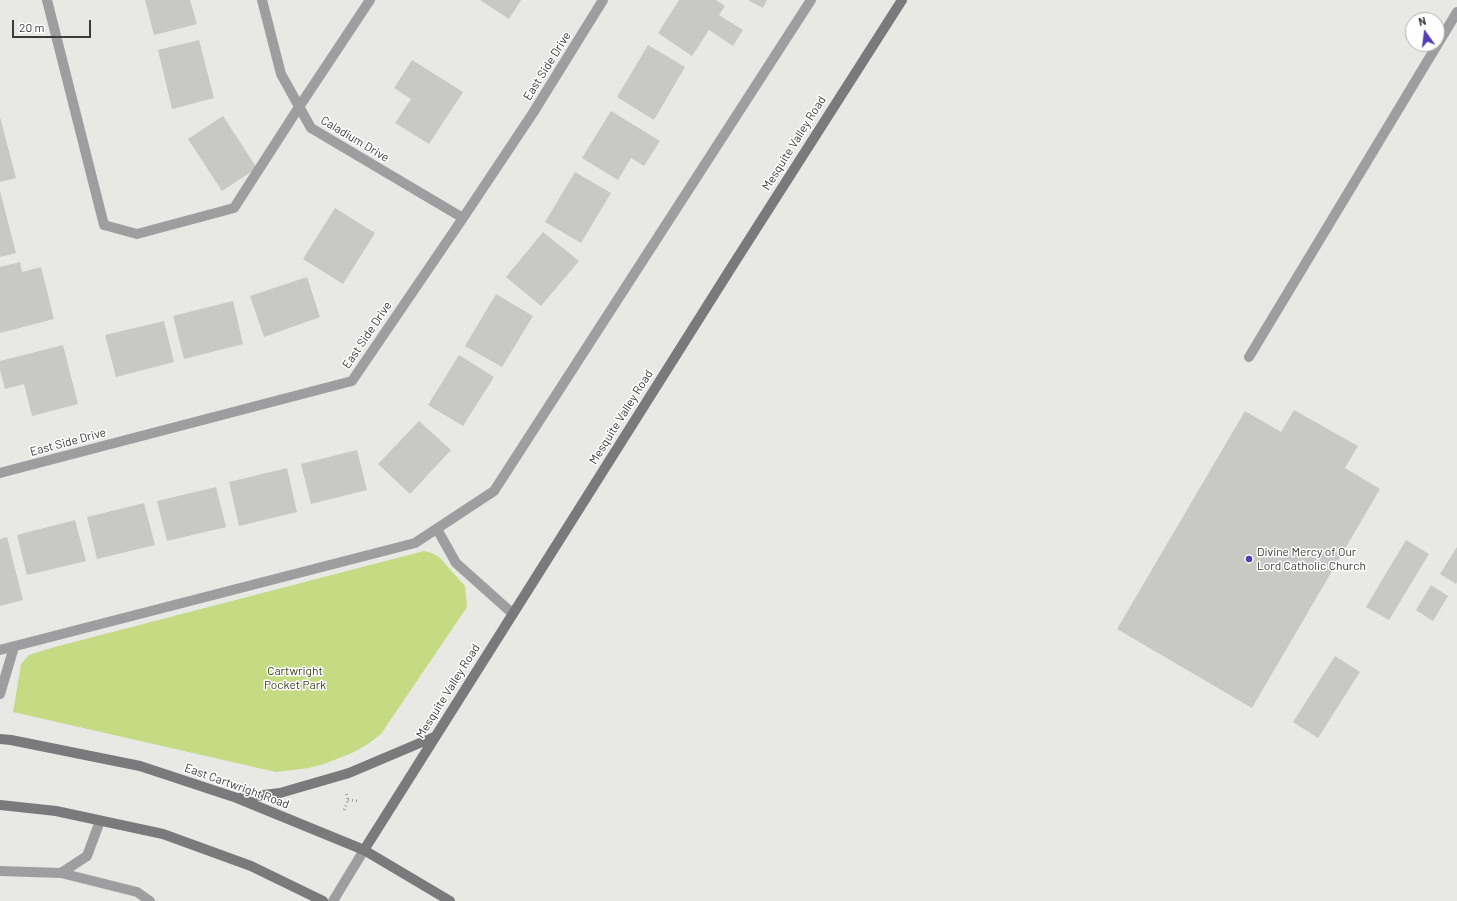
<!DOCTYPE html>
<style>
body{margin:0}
#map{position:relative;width:1457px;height:901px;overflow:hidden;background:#e8e9e5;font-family:Barlow,sans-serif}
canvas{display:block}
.north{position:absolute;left:1405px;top:12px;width:40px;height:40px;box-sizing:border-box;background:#fff;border:1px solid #b1b1b0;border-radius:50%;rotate:346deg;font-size:11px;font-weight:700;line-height:16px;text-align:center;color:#3b3b3a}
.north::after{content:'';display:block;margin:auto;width:14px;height:18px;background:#533bb3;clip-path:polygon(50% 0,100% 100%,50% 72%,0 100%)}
.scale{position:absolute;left:12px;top:20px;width:79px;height:18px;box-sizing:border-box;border:2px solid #3b3b3a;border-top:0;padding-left:5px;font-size:12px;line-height:14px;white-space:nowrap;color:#3b3b3a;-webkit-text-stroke:3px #fff;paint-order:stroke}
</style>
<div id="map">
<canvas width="1457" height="901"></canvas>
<div class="north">N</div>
<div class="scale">20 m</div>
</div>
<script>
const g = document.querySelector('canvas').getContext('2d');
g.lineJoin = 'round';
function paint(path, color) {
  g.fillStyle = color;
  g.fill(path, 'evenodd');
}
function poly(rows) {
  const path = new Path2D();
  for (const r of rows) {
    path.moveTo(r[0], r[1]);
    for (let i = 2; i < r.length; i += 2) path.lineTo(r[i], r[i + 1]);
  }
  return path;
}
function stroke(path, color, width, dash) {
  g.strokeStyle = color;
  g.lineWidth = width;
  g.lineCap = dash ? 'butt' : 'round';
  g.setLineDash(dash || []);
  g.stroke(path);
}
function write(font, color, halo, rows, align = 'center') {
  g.font = font + ' Barlow,sans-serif';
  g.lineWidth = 3;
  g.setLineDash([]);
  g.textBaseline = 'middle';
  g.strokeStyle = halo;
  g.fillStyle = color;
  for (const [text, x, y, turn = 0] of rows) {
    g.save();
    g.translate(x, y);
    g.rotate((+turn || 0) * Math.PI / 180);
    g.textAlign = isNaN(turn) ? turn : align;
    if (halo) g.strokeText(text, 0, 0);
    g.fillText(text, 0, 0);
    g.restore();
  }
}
paint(poly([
 [424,551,432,553,439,557,465,586,467,607,381,734,368,744,352,753,324,764,309,768,276,772,13,712,21,664,29,655,51,648]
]), '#c6da83');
paint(poly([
 [145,0,190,0,197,24,154,35],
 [480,0,521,0,509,19],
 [679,0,716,0,725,6,719,15,743,30,733,46,709,30,692,56,658,33],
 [748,0,767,0,763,8],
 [199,40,214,98,172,109,158,50],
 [648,45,685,67,654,120,617,97],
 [412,60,463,92,429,144,395,123,411,99,394,88],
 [611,111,660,141,644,166,631,158,618,180,582,158],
 [223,116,257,168,222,191,188,139],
 [0,117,16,178,0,182],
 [575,172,611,193,581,243,545,222],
 [0,191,16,253,0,257],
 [335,208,375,233,343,284,303,259],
 [543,232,579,261,541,306,506,277],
 [20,262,22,272,41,267,54,319,0,333,0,267],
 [307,277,320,317,264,337,250,296],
 [496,294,533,316,502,367,465,346],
 [233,301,243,344,184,359,173,316],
 [164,321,174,362,116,377,105,335],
 [63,345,78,404,32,416,24,384,5,389,0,370,0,361],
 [459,355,494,377,463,426,428,405],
 [1294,410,1358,446,1345,468,1380,489,1252,708,1117,629,1245,411,1281,432],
 [419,421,451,450,410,494,378,464],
 [357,450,367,490,311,504,301,464],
 [287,468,297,512,239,526,229,482],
 [216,487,226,527,167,541,157,501],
 [144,503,155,545,97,559,87,517],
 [75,520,86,561,27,575,17,535],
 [7,537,23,600,0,606,0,539],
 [1406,540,1429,554,1389,620,1366,607],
 [1457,547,1457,582,1456,584,1440,574],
 [1431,585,1448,596,1433,621,1416,610],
 [1335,656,1360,672,1318,738,1293,722]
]), '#c8c9c5');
stroke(poly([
 [348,800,360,801],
 [344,810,348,800,346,793]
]), '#949592', 2.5, [1, 3]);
stroke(poly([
 [47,0,104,225,137,234,234,208,299,107,370,0],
 [1249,357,1457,12],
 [437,529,456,563,512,613],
 [0,650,415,543,494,491,811,0],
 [0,694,14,647],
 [0,871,61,873,87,856,100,821],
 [61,873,137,892,150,901]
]), '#9e9ea0', 10);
stroke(poly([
 [262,0,281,74,311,128,463,218],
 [0,473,352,381,463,218,533,113,603,0],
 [333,901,364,850]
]), '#9e9ea0', 10);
stroke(poly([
 [0,739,11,740,140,766,237,798,364,850,450,901],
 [239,798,280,793,349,773,434,737],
 [0,805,56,811,163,834,251,866,323,901],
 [364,850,731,268,902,0]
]), '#7a7a7d', 10);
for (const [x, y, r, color] of [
 [1249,559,4,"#533bb3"]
]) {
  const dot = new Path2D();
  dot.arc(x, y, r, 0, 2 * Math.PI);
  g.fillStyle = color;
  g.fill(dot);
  stroke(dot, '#fff', 1.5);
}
write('12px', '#3b3b3a', '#fff', [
 ["East Side Drive",547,66,-58],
 ["Caladium Drive",355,139,31],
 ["Mesquite Valley Road",794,143,-58],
 ["East Side Drive",367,335,-56],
 ["Mesquite Valley Road",621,417,-58],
 ["East Side Drive",68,442,-15],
 ["Mesquite Valley Road",448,691,-58],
 ["East Cartwright Road",237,786,20]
]);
write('12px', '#3b3b3a', '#fff', [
 ["Divine Mercy of Our",1257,552],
 ["Lord Catholic Church",1257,566]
], 'left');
write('12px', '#3a421c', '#fff', [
 ["Cartwright",295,671],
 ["Pocket Park",295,685]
]);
</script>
